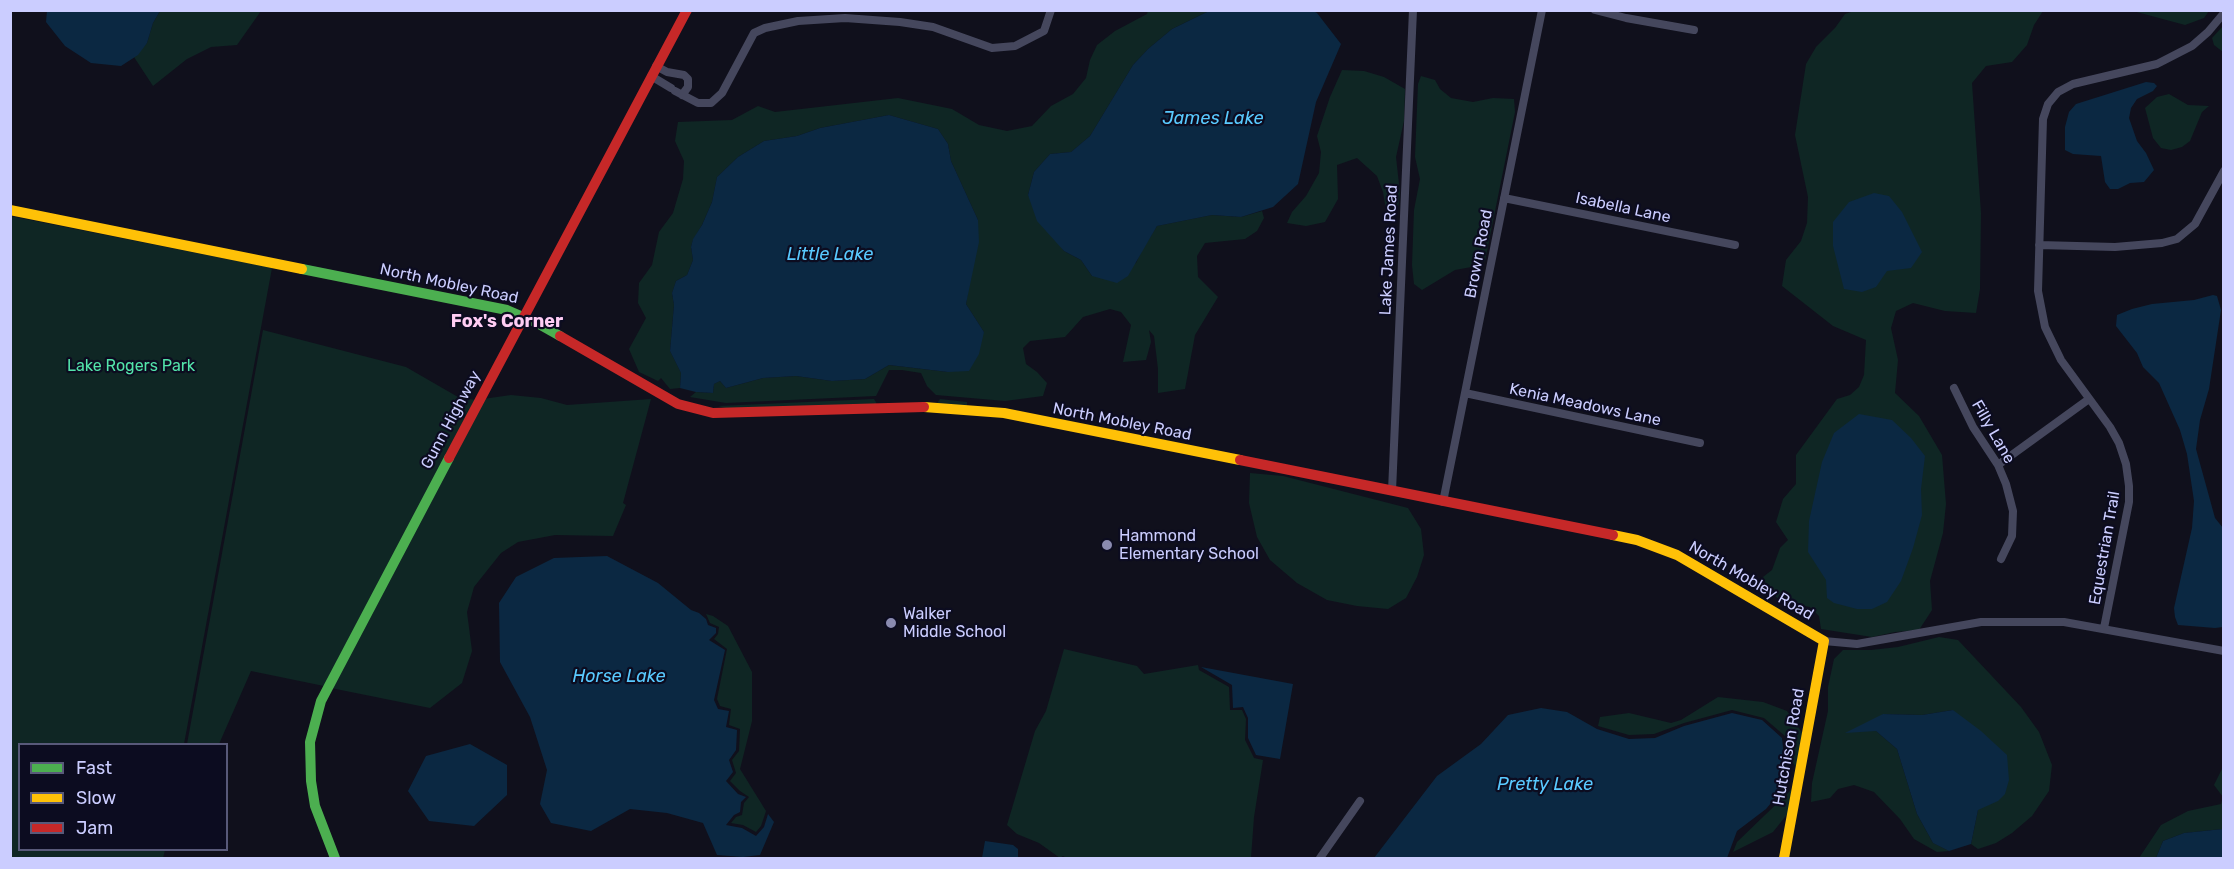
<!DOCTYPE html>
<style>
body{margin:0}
#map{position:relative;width:2234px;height:869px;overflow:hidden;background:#10101c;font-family:Rubik,sans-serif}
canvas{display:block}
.frame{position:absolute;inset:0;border:12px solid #cbcdff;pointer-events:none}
.legend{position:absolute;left:18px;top:743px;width:210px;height:108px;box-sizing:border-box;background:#0c0c20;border:2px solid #585979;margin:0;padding:8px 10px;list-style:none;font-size:18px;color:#cbcdff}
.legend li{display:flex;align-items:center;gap:12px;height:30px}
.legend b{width:30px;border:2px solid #585979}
</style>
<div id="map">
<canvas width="2234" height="869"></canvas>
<div class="frame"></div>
<ul class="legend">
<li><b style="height:8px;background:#4caf50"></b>Fast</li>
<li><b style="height:8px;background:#ffc107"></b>Slow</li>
<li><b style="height:8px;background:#c62828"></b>Jam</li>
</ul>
</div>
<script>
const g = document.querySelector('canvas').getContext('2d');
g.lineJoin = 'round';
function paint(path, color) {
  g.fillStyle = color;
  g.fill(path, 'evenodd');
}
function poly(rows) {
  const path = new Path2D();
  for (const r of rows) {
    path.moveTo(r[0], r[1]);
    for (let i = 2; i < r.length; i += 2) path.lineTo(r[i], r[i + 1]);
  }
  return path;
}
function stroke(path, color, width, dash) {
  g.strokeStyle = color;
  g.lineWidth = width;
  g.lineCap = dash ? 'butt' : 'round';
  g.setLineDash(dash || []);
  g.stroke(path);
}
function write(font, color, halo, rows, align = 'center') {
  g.font = font + ' Rubik,sans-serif';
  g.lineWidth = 4.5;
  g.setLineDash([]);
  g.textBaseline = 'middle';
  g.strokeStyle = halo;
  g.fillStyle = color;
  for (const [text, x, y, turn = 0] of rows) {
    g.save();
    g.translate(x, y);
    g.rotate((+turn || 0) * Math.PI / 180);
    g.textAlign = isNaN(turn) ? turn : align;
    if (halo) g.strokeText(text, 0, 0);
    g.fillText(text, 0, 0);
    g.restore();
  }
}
paint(poly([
 [160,11,261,11,237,45,211,47,187,59,153,86,134,57,147,43,153,23],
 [1148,11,1209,11,1172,29,1148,49,1133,65,1090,136,1071,152,1050,154,1034,172,1028,195,1064,251,1081,260,1092,276,1136,263,1142,250,1157,226,1212,215,1241,217,1262,211,1264,218,1257,231,1245,239,1205,243,1197,256,1198,277,1218,297,1195,335,1185,389,1158,393,1158,369,1154,336,1149,330,1151,342,1146,360,1123,362,1131,325,1121,312,1110,309,1083,317,1065,337,1030,341,1023,348,1026,364,1037,372,1047,383,1043,396,1005,401,936,395,927,386,921,373,902,370,889,370,876,396,726,403,690,397,696,392,713,393,714,384,720,381,726,388,763,378,796,376,832,381,865,379,889,365,948,372,984,332,966,304,978,220,951,161,948,144,938,129,889,115,820,128,797,136,764,141,738,157,717,177,712,202,702,225,693,240,691,247,693,260,687,275,676,281,672,293,674,305,670,351,681,373,680,388,670,389,661,378,658,381,639,372,629,349,646,318,638,303,639,283,652,265,659,232,673,213,683,179,684,161,675,141,678,122,732,120,758,106,775,112,898,98,952,109,979,125,1007,131,1032,126,1051,106,1073,94,1086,78,1090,60,1097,45,1115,31,1147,14],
 [1854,11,2043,11,2034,25,2027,45,2012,62,1986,66,1972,83,1981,213,1980,289,1976,313,1945,311,1913,303,1896,311,1891,328,1898,360,1895,393,1919,416,1942,455,1946,504,1943,533,1930,581,1932,610,1919,630,1895,632,1872,637,1821,629,1819,616,1810,607,1781,601,1768,590,1763,577,1772,570,1780,548,1788,540,1776,522,1783,499,1796,484,1796,455,1837,399,1850,395,1859,387,1864,375,1866,340,1833,326,1782,286,1786,260,1801,241,1807,223,1808,197,1795,135,1806,64,1816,47,1835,28,1845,14],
 [2133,11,2209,11,2204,18,2185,25],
 [2223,26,2223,52,2214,45,2212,38],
 [1342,70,1364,71,1384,77,1405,89,1404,121,1396,157,1400,193,1398,208,1386,210,1383,192,1377,176,1357,158,1337,165,1338,199,1325,222,1306,226,1287,223,1292,212,1306,196,1319,173,1321,152,1317,136,1330,97],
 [1421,76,1435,80,1440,89,1451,98,1473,102,1493,98,1514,99,1515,112,1485,261,1477,266,1455,270,1422,290,1414,284,1412,265,1414,210,1420,179,1415,157,1418,84],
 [2169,94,2188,105,2209,106,2202,112,2190,141,2182,147,2171,150,2161,148,2153,138,2145,108,2157,97],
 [10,216,272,268,184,744,20,744,20,850,165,850,163,858,11,858],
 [263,330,406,367,458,397,475,400,324,686,251,671,219,744,187,744],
 [511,395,541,398,567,405,651,399,623,503,626,505,613,536,555,535,518,542,501,553,474,587,467,612,472,651,462,683,430,708,331,688,483,399],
 [874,399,877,404,937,403,940,399,967,402,967,406,729,409,718,406],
 [1250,473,1283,476,1408,508,1421,529,1424,555,1417,577,1406,598,1388,609,1357,606,1327,600,1297,583,1270,560,1257,537,1249,503],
 [706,614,713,616,728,626,752,672,752,721,740,769,766,811,761,826,756,832,743,825,731,823,736,817,742,815,744,803,749,797,740,791,730,781,736,773,732,760,739,751,740,729,729,725,731,709,720,706,717,699,727,649,714,639,718,634,719,627,710,623],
 [1939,637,1958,640,2021,707,2039,732,2052,765,2049,791,2032,816,2012,833,1996,843,1978,849,1971,844,1978,810,1953,710,1922,715,1883,714,1876,731,1897,749,1917,814,1933,843,1949,851,1937,852,1914,839,1900,819,1874,792,1854,785,1838,789,1830,798,1811,802,1812,783,1828,711,1828,687,1834,659,1843,650,1871,650,1898,647],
 [1064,649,1137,666,1144,674,1198,665,1199,670,1229,687,1230,710,1242,710,1246,719,1245,740,1254,758,1263,760,1254,817,1251,858,1067,858,1063,856,1060,858,1039,843,1017,834,1007,825,1035,731,1046,711],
 [1718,697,1763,702,1787,711,1803,734,1796,767,1787,755,1785,736,1764,718,1732,710,1684,723,1654,734,1629,735,1598,726,1600,717,1629,713,1671,723,1681,720],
 [2223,767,2223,797,2214,785],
 [1792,789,1789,812,1773,832,1733,852,1737,842],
 [2223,797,2223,829,2184,833,2163,841,2156,858,2139,858,2161,825,2188,811,2221,804]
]), '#0f2624');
paint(poly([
 [47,11,47,10,160,11,153,23,147,43,138,55,121,66,91,63,65,46,46,22],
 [1209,11,1313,11,1317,13,1341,44,1316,102,1298,184,1273,207,1241,217,1212,215,1157,226,1128,276,1117,283,1092,276,1081,260,1064,251,1037,221,1028,195,1034,172,1050,154,1071,152,1090,136,1133,65,1148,49,1172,29],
 [2146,82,2154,83,2157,86,2153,91,2137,99,2131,108,2129,118,2137,141,2146,153,2154,170,2144,182,2130,183,2118,189,2110,189,2105,182,2101,156,2073,154,2065,150,2065,127,2069,112,2076,104],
 [889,115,938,129,948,144,951,161,978,220,979,242,966,304,984,332,979,354,969,371,948,372,889,365,865,379,832,381,796,376,763,378,726,388,720,381,714,384,713,393,696,392,680,388,681,373,670,351,674,305,672,293,676,281,687,275,693,260,691,247,693,239,702,225,712,202,717,177,738,157,764,141,797,136,820,128],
 [1874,193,1889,196,1902,212,1922,252,1911,268,1887,271,1876,287,1862,292,1844,289,1833,246,1833,222,1849,202],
 [2213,295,2217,296,2221,310,2209,389,2200,420,2196,449,2215,518,2223,528,2223,627,2215,628,2178,625,2175,617,2174,608,2192,528,2194,501,2187,454,2180,430,2159,383,2143,367,2137,353,2116,326,2117,315,2132,309,2152,304,2194,300],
 [1859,414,1892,420,1911,438,1925,456,1921,489,1922,515,1913,548,1901,581,1887,602,1872,609,1857,609,1834,603,1827,598,1826,580,1808,552,1809,521,1822,462,1834,433],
 [607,556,658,583,691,610,699,613,706,619,708,625,716,628,716,633,709,640,725,650,714,700,718,709,729,711,726,727,737,730,736,750,729,760,733,772,726,781,738,794,746,797,741,802,740,812,734,815,726,825,742,828,756,836,764,827,768,814,774,822,760,855,743,857,717,855,703,823,667,813,630,809,591,831,551,823,540,804,547,770,530,717,500,662,499,603,516,577,554,558],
 [1201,667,1293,684,1280,759,1256,755,1248,738,1248,718,1243,707,1233,708,1232,685],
 [1541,708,1567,712,1597,729,1629,739,1655,738,1684,726,1732,713,1762,720,1782,738,1785,766,1781,791,1766,809,1737,831,1727,858,1374,858,1437,776,1481,744,1508,715],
 [1953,710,1981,731,2007,755,2009,780,2005,794,1998,801,1978,810,1971,844,1949,851,1933,843,1917,814,1897,749,1876,731,1845,733,1883,714,1922,715],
 [470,744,507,765,507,795,474,826,429,821,408,791,426,756],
 [2223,829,2223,858,2156,858,2163,841,2184,833],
 [985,841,1013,845,1018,849,1018,858,982,858]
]), '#0b2842');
stroke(poly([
 [1595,10,1626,18,1694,30],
 [656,66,667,72,684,75,688,79,688,87,682,95],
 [651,76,671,88],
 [675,91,698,103,711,103,722,93,754,33,765,28,798,21,845,18,900,22,933,27,992,48,1015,46,1044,31,1051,10],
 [1504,198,1735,245],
 [2039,245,2115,247,2162,243,2177,239,2195,224,2224,171],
 [1954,388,1973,427,1998,465,2006,484,2013,511,2012,536,2001,559],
 [1465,393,1700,443],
 [1998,465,2089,399],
 [1392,491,1413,10],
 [1443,502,1542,10],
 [2104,628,2129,502,2129,486,2126,464,2119,443,2110,427,2061,360,2045,327,2038,291,2043,119,2048,104,2058,92,2073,84,2157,64,2192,46,2208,32,2224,13],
 [1824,641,1857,644,1981,622,2064,622,2224,651],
 [1320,858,1360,801]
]), '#45475d', 8);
stroke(poly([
 [302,269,507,310,537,323,560,336],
 [335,858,315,806,311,781,310,742,321,701,449,458]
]), '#4caf50', 10);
stroke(poly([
 [10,210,302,269],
 [924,407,1004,413,1240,460],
 [1613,535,1637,540,1677,555,1824,641,1784,858]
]), '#ffc107', 10);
stroke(poly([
 [560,336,678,404,713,413,924,407],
 [449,458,687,10],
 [1240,460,1613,535]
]), '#c62828', 10);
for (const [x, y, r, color] of [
 [1107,545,6,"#8a8bb0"],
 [891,623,6,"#8a8bb0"]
]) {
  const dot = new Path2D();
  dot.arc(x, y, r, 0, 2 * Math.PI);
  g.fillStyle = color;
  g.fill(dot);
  stroke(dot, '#0c0c20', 2);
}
write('16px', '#cbcdff', '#0c0c20', [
 ["Isabella Lane",1623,208,12],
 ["Lake James Road",1389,250,-87],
 ["Brown Road",1479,254,-79],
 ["North Mobley Road",449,284,12],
 ["Kenia Meadows Lane",1585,405,12],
 ["Gunn Highway",451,420,-62],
 ["North Mobley Road",1122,422,11],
 ["Filly Lane",1993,432,60],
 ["Equestrian Trail",2105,548,-80],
 ["North Mobley Road",1751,581,30],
 ["Hutchison Road",1789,747,-80]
]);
write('16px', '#53e3aa', '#0c0c20', [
 ["Lake Rogers Park",131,366]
]);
write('16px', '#cbcdff', '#0c0c20', [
 ["Hammond",1119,536],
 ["Elementary School",1119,554],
 ["Walker",903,614],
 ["Middle School",903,632]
], 'left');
write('italic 18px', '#59caff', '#0c0c20', [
 ["James Lake",1213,119],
 ["Little Lake",830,255],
 ["Horse Lake",619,677],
 ["Pretty Lake",1545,785]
]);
write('bold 18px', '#ffcdf4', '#0c0c20', [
 ["Fox's Corner",507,322]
]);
</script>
